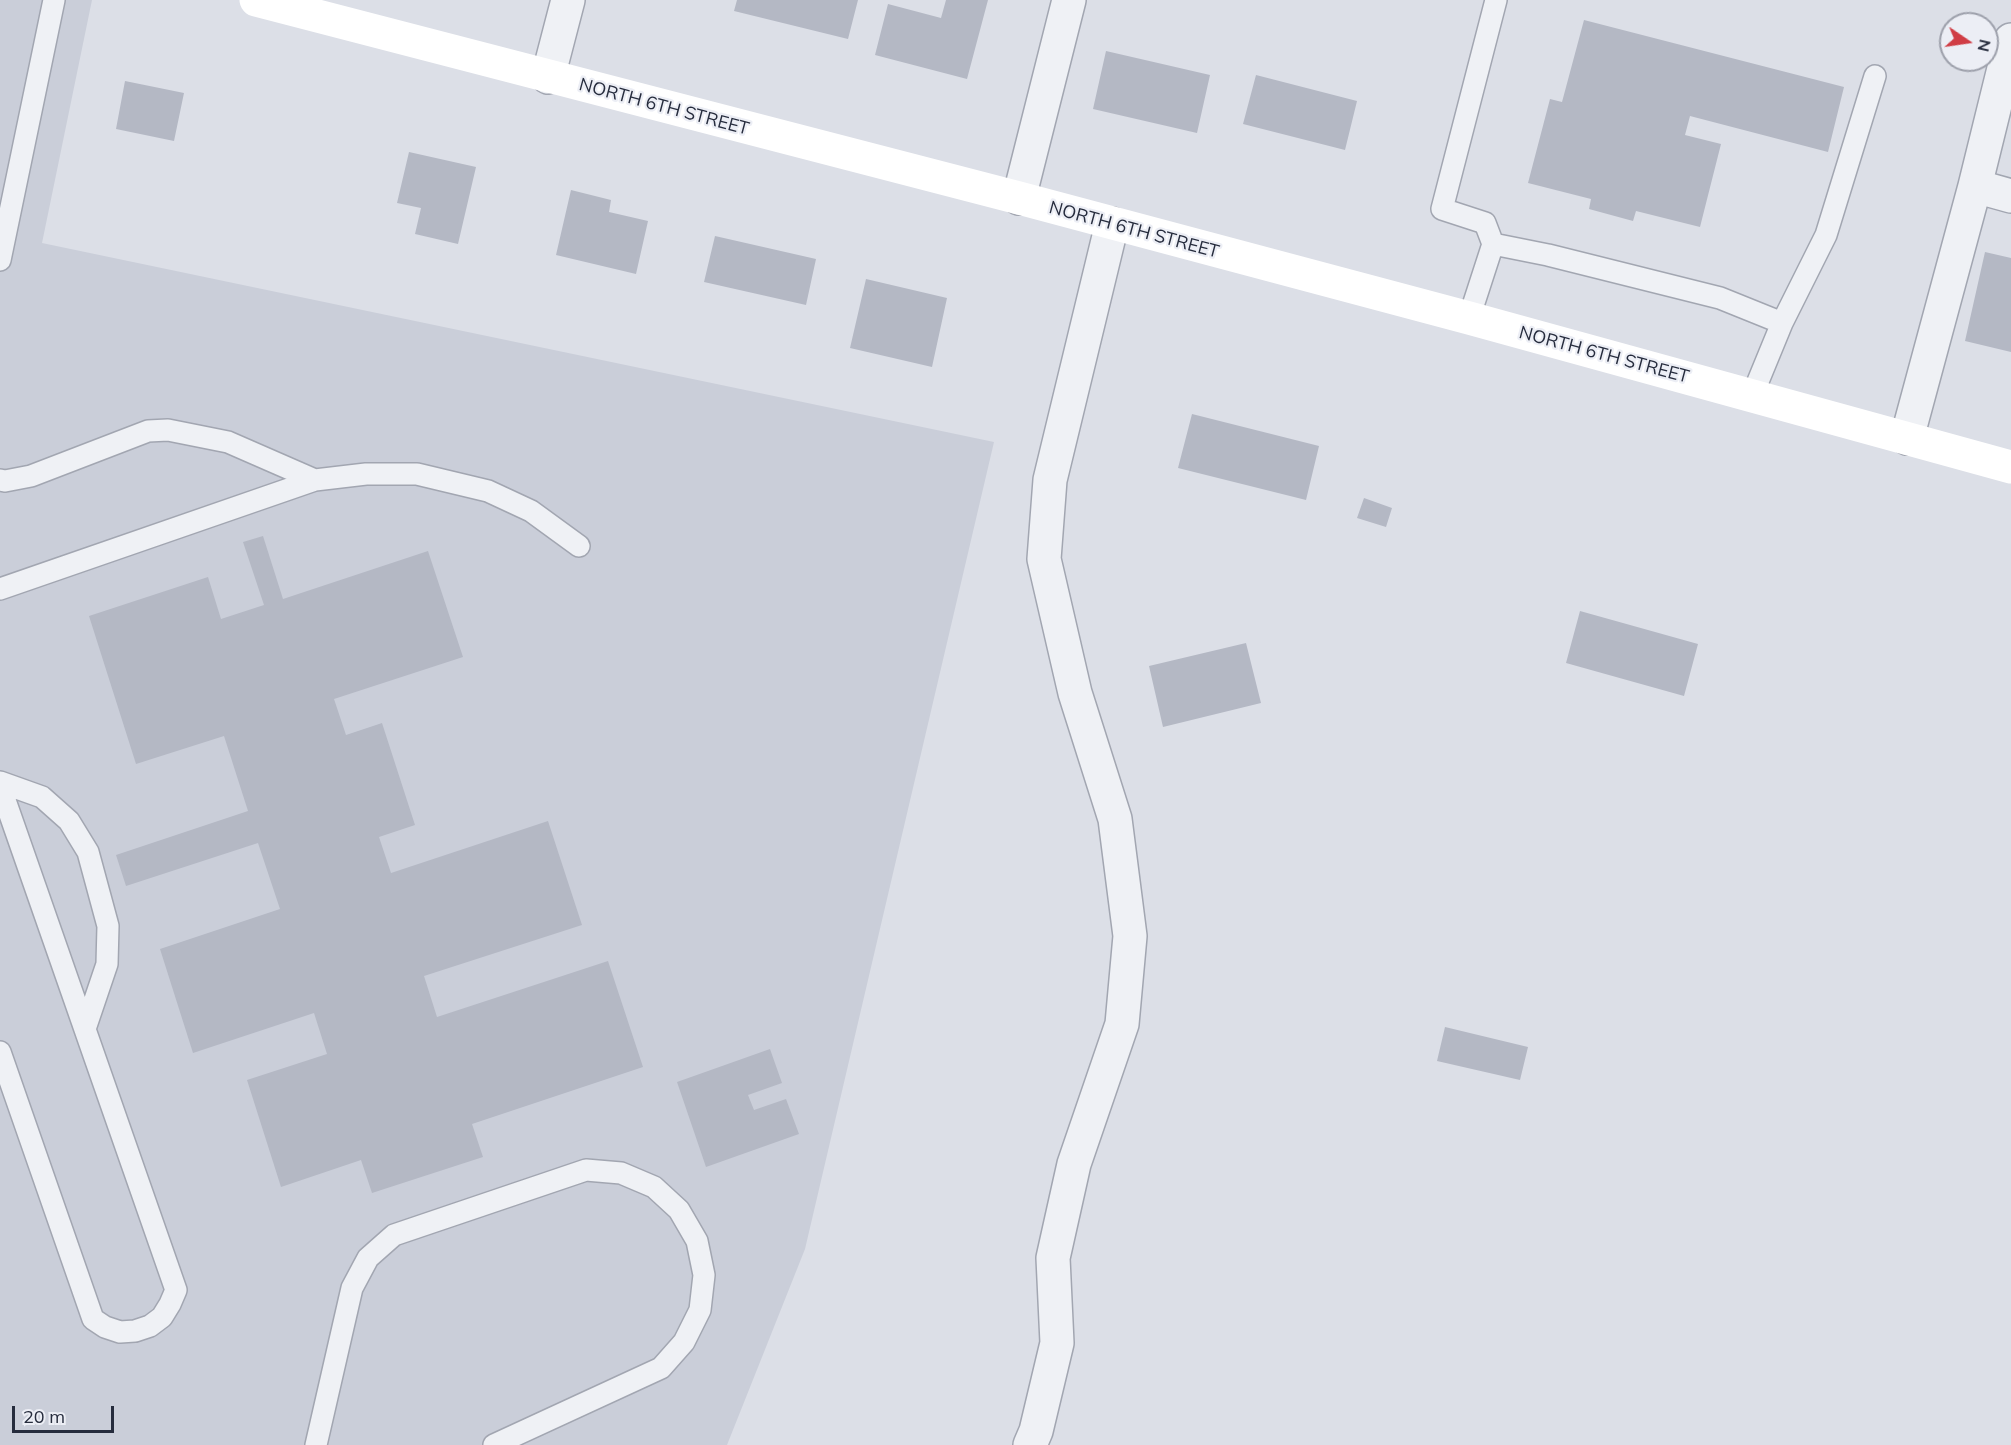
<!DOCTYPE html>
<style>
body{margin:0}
#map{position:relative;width:2011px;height:1445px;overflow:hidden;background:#dcdfe7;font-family:Mulish,sans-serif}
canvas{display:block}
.north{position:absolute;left:1939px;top:12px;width:60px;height:60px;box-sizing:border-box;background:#eceef5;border:2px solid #9da0ab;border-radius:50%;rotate:103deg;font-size:16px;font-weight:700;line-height:24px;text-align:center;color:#262c3d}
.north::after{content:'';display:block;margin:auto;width:21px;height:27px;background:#d03d45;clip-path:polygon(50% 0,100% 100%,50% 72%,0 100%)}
.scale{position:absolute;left:12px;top:1406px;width:102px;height:27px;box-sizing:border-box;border:3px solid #262c3d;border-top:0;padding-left:8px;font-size:18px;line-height:21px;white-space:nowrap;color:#262c3d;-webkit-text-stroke:4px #eceef5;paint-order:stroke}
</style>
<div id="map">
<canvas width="2011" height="1445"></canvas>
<div class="north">N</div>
<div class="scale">20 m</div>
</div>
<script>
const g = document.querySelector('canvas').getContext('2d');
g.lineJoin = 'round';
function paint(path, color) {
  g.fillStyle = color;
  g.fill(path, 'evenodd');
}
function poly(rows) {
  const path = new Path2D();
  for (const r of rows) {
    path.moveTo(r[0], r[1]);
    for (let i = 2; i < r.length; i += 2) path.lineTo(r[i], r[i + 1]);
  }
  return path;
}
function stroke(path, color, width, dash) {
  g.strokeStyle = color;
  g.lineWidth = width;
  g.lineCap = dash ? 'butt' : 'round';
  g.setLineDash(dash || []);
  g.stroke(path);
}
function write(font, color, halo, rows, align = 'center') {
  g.font = font + ' Mulish,sans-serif';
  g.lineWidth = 4.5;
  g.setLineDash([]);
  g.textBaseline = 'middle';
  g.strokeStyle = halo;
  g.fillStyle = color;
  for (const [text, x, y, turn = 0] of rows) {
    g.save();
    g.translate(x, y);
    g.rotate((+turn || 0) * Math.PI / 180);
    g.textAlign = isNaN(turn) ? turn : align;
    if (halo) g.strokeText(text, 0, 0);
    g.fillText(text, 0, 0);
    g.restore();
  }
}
paint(poly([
 [0,0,92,0,42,243,994,442,805,1249,727,1445,0,1445]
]), '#caced9');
paint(poly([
 [737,0,858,0,848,39,734,11],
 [946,0,988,0,967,79,875,55,888,4,941,18],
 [1584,20,1844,87,1828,152,1690,116,1685,135,1721,144,1700,227,1636,211,1633,221,1589,209,1591,199,1528,183,1550,99,1562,102],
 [1106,51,1210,75,1197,133,1093,109],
 [1256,75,1357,101,1345,150,1243,124],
 [125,81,184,93,174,141,116,129],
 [409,152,476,167,458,244,415,234,421,208,397,203],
 [571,190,611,200,609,212,648,221,636,274,556,255],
 [715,236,816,259,806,305,704,282],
 [1985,252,2011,258,2011,352,1965,341],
 [866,279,947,298,932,367,850,348],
 [1192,414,1319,446,1306,500,1178,468],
 [1364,498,1392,508,1386,527,1357,518],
 [263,536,283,599,428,551,463,657,334,699,346,735,382,723,415,825,379,837,391,873,548,821,582,925,424,976,437,1017,608,961,643,1067,472,1124,483,1157,372,1193,361,1160,281,1187,247,1080,327,1054,314,1013,193,1053,160,949,280,909,258,843,126,886,116,855,248,811,224,736,136,764,89,616,208,577,221,619,264,605,243,542],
 [1580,611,1698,644,1684,696,1566,663],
 [1246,643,1261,703,1163,727,1149,666],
 [1445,1027,1528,1047,1520,1080,1437,1061],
 [770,1049,782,1083,748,1095,754,1110,786,1099,799,1134,706,1167,677,1082]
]), '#b4b8c4');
const lane = poly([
 [1493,244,1548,255,1720,298,1782,323],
 [0,260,54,0],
 [1469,318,1493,244,1485,223,1442,209,1496,0],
 [1752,396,1782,323,1826,235,1875,76],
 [0,480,5,481,31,476,148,431,168,430,228,442,315,480,0,589],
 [315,480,366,474,417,474,488,491,531,511,579,546],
 [0,782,42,797,69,821,88,852,108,926,107,964,85,1029],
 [0,786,176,1290,170,1304,162,1317,150,1326,135,1331,120,1332,105,1327,93,1319,0,1052],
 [316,1445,352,1288,368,1258,394,1235,586,1170,621,1173,654,1187,679,1210,697,1241,704,1275,700,1310,684,1342,661,1368,494,1445]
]);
const street = poly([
 [548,77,568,0],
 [1975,186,2011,196],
 [1019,198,1069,0],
 [1907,438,1975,186,2011,40],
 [1030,1445,1036,1431,1057,1343,1053,1258,1074,1164,1122,1024,1130,936,1115,819,1075,693,1044,559,1050,480,1112,224]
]);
stroke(lane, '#a2a6b1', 24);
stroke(street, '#a2a6b1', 36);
stroke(lane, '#eff1f5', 21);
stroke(street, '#eff1f5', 33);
stroke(poly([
 [256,0,1019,198,1469,318,2011,467]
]), '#fff', 33);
write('18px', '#262c3d', '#eceef5', [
 ["NORTH 6TH STREET",664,107,15],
 ["NORTH 6TH STREET",1134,230,15],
 ["NORTH 6TH STREET",1604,355,15]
]);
</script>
